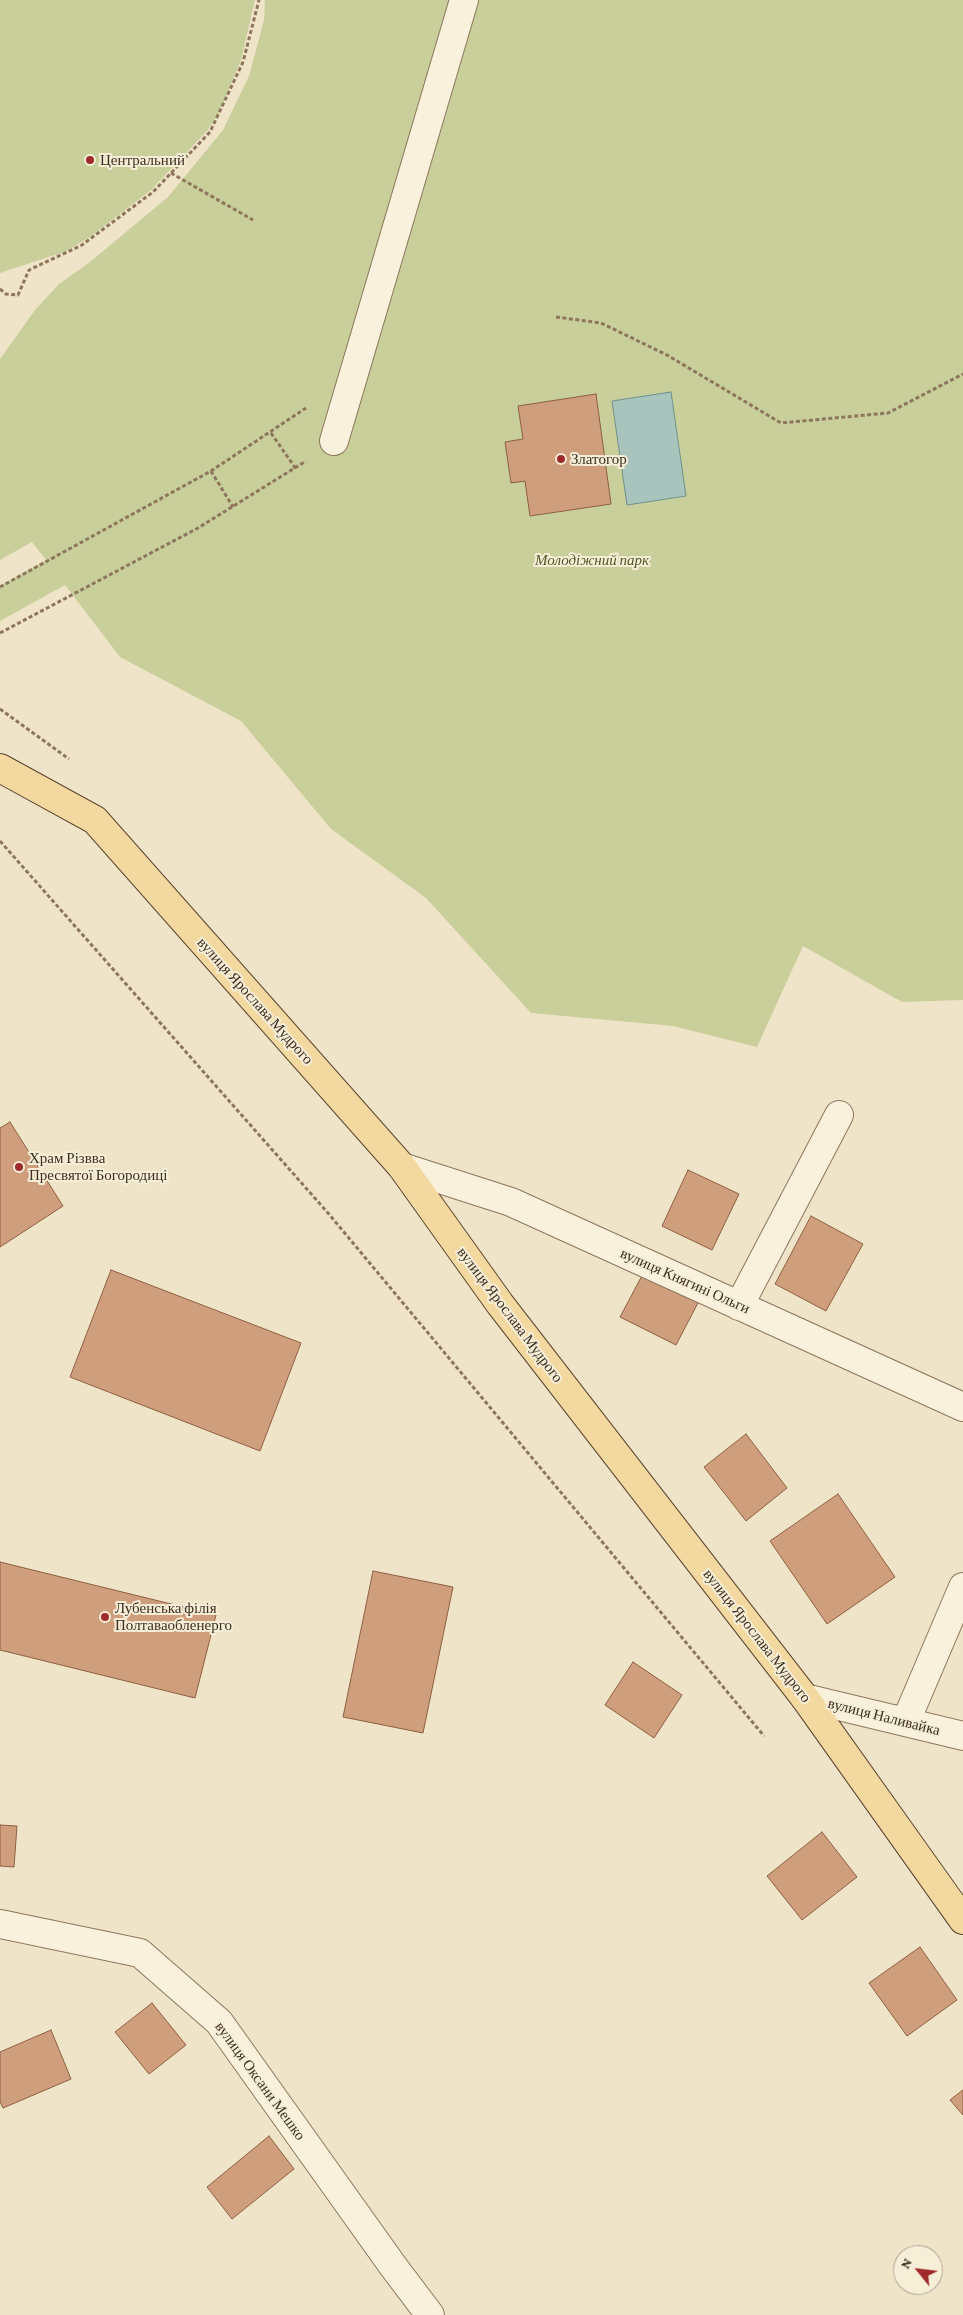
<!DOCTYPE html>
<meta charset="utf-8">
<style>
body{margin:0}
#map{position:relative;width:963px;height:2315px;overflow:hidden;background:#f0e4c8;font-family:"Crimson Pro",serif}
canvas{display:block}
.north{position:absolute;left:893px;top:2245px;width:50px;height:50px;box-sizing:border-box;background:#f7eed8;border:1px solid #ada18e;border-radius:50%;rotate:299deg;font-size:14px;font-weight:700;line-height:20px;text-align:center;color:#3d2e20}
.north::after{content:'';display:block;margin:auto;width:18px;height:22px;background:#9e2a2b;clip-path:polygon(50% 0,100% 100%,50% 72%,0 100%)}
</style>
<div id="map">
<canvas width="963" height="2315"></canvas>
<div class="north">N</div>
</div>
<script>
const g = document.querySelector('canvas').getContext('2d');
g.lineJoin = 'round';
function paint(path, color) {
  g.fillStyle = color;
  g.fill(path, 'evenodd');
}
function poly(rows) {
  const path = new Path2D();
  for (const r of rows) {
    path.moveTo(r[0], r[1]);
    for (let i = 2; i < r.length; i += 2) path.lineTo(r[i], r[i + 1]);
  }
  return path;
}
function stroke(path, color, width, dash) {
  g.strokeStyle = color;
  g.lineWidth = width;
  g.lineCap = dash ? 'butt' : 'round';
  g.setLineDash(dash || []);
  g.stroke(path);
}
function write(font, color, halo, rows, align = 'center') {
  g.font = font + ' "Crimson Pro",serif';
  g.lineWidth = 4;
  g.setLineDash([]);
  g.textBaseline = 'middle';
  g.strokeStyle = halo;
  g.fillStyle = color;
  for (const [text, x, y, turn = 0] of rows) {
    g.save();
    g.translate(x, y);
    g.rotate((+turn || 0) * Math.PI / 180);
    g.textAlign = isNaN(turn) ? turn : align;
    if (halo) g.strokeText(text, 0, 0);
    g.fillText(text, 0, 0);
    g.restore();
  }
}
paint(poly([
 [0,0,255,0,241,60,219,113,207,131,151,190,90,237,64,252,0,273],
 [265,0,963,0,963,1000,902,1002,803,946,757,1047,673,1026,531,1013,426,898,331,829,241,721,120,657,65,585,0,621,0,586,46,560,32,542,0,560,0,359,35,310,59,284,90,262,168,197,223,130,249,76,264,20]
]), '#c9cf9b');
const water = poly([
 [671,392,686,496,627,505,612,401,671,392]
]);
paint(water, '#a9c4bc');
stroke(water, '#6f938a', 1);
const building = poly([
 [596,394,611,504,530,516,525,481,511,483,505,442,523,439,518,406,596,394],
 [10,1122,63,1206,0,1247,0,1128,10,1122],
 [688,1170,739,1194,712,1250,662,1226,688,1170],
 [811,1216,863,1244,826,1311,775,1284,811,1216],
 [111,1270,301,1343,260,1451,70,1377,111,1270],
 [645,1270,700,1299,676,1345,620,1317,645,1270],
 [746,1434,787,1488,746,1521,704,1467,746,1434],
 [838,1494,895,1577,827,1624,770,1541,838,1494],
 [0,1562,216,1615,195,1698,0,1650,0,1562],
 [373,1571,453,1587,423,1733,343,1717,373,1571],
 [633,1662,682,1695,654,1738,605,1705,633,1662],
 [0,1825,17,1826,14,1867,0,1866,0,1825],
 [822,1832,857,1877,802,1920,767,1876,822,1832],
 [920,1947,957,2000,907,2036,869,1983,920,1947],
 [152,2003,186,2045,149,2074,115,2032,152,2003],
 [51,2030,71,2079,3,2108,0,2102,0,2052,51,2030],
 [963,2090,963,2115,950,2100,963,2090],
 [269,2136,294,2169,232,2219,207,2187,269,2136]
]);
paint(building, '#cf9f7d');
stroke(building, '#8d5f41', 1);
const minor = poly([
 [334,441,464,0],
 [402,1167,511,1202,963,1407],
 [739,1306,839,1115],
 [805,1698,963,1736],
 [906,1721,963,1587],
 [0,1924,140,1953,219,2022,393,2266,430,2315]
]);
const major = poly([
 [0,768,95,820,402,1167,500,1304,805,1698,963,1920]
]);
stroke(minor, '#8d765c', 30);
stroke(major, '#5b4430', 30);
stroke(poly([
 [171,173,253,220],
 [0,289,6,294,18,295,29,270,82,245,153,192,210,132,243,62,259,0],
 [556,317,601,323,667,355,781,423,888,413,963,374],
 [271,433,296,469],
 [211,471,233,507],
 [0,587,211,471,306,408],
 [0,633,198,528,306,461],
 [0,709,69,759],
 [0,841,328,1213,764,1736]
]), '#8d765c', 3, [4, 2.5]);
stroke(minor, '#faf1dc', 28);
stroke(major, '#f3d9a0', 28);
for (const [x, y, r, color] of [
 [90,160,5,"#9e2a2b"],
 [561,459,5,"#9e2a2b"],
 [19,1167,5,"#9e2a2b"],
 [105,1617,5,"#9e2a2b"]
]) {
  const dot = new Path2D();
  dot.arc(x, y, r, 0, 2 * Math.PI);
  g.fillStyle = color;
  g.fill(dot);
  stroke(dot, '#f7eed8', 2);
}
write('15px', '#3d2e20', '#f7eed8', [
 ["Центральний",100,160],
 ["Златогор",571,459],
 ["Храм Різвва",29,1158],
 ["Пресвятої Богородиці",29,1175],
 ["Лубенська філія",115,1608],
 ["Полтаваобленерго",115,1625]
], 'left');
write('italic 15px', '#4d5a26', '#f7eed8', [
 ["Молодіжний парк",592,560]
]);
write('15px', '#3d2e20', '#f7eed8', [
 ["вулиця Ярослава Мудрого",255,1001,48],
 ["вулиця Княгині Ольги",685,1281,24],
 ["вулиця Ярослава Мудрого",510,1315,53],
 ["вулиця Ярослава Мудрого",757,1636,52],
 ["вулиця Наливайка",884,1717,14],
 ["вулиця Оксани Мешко",260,2081,54]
]);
</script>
